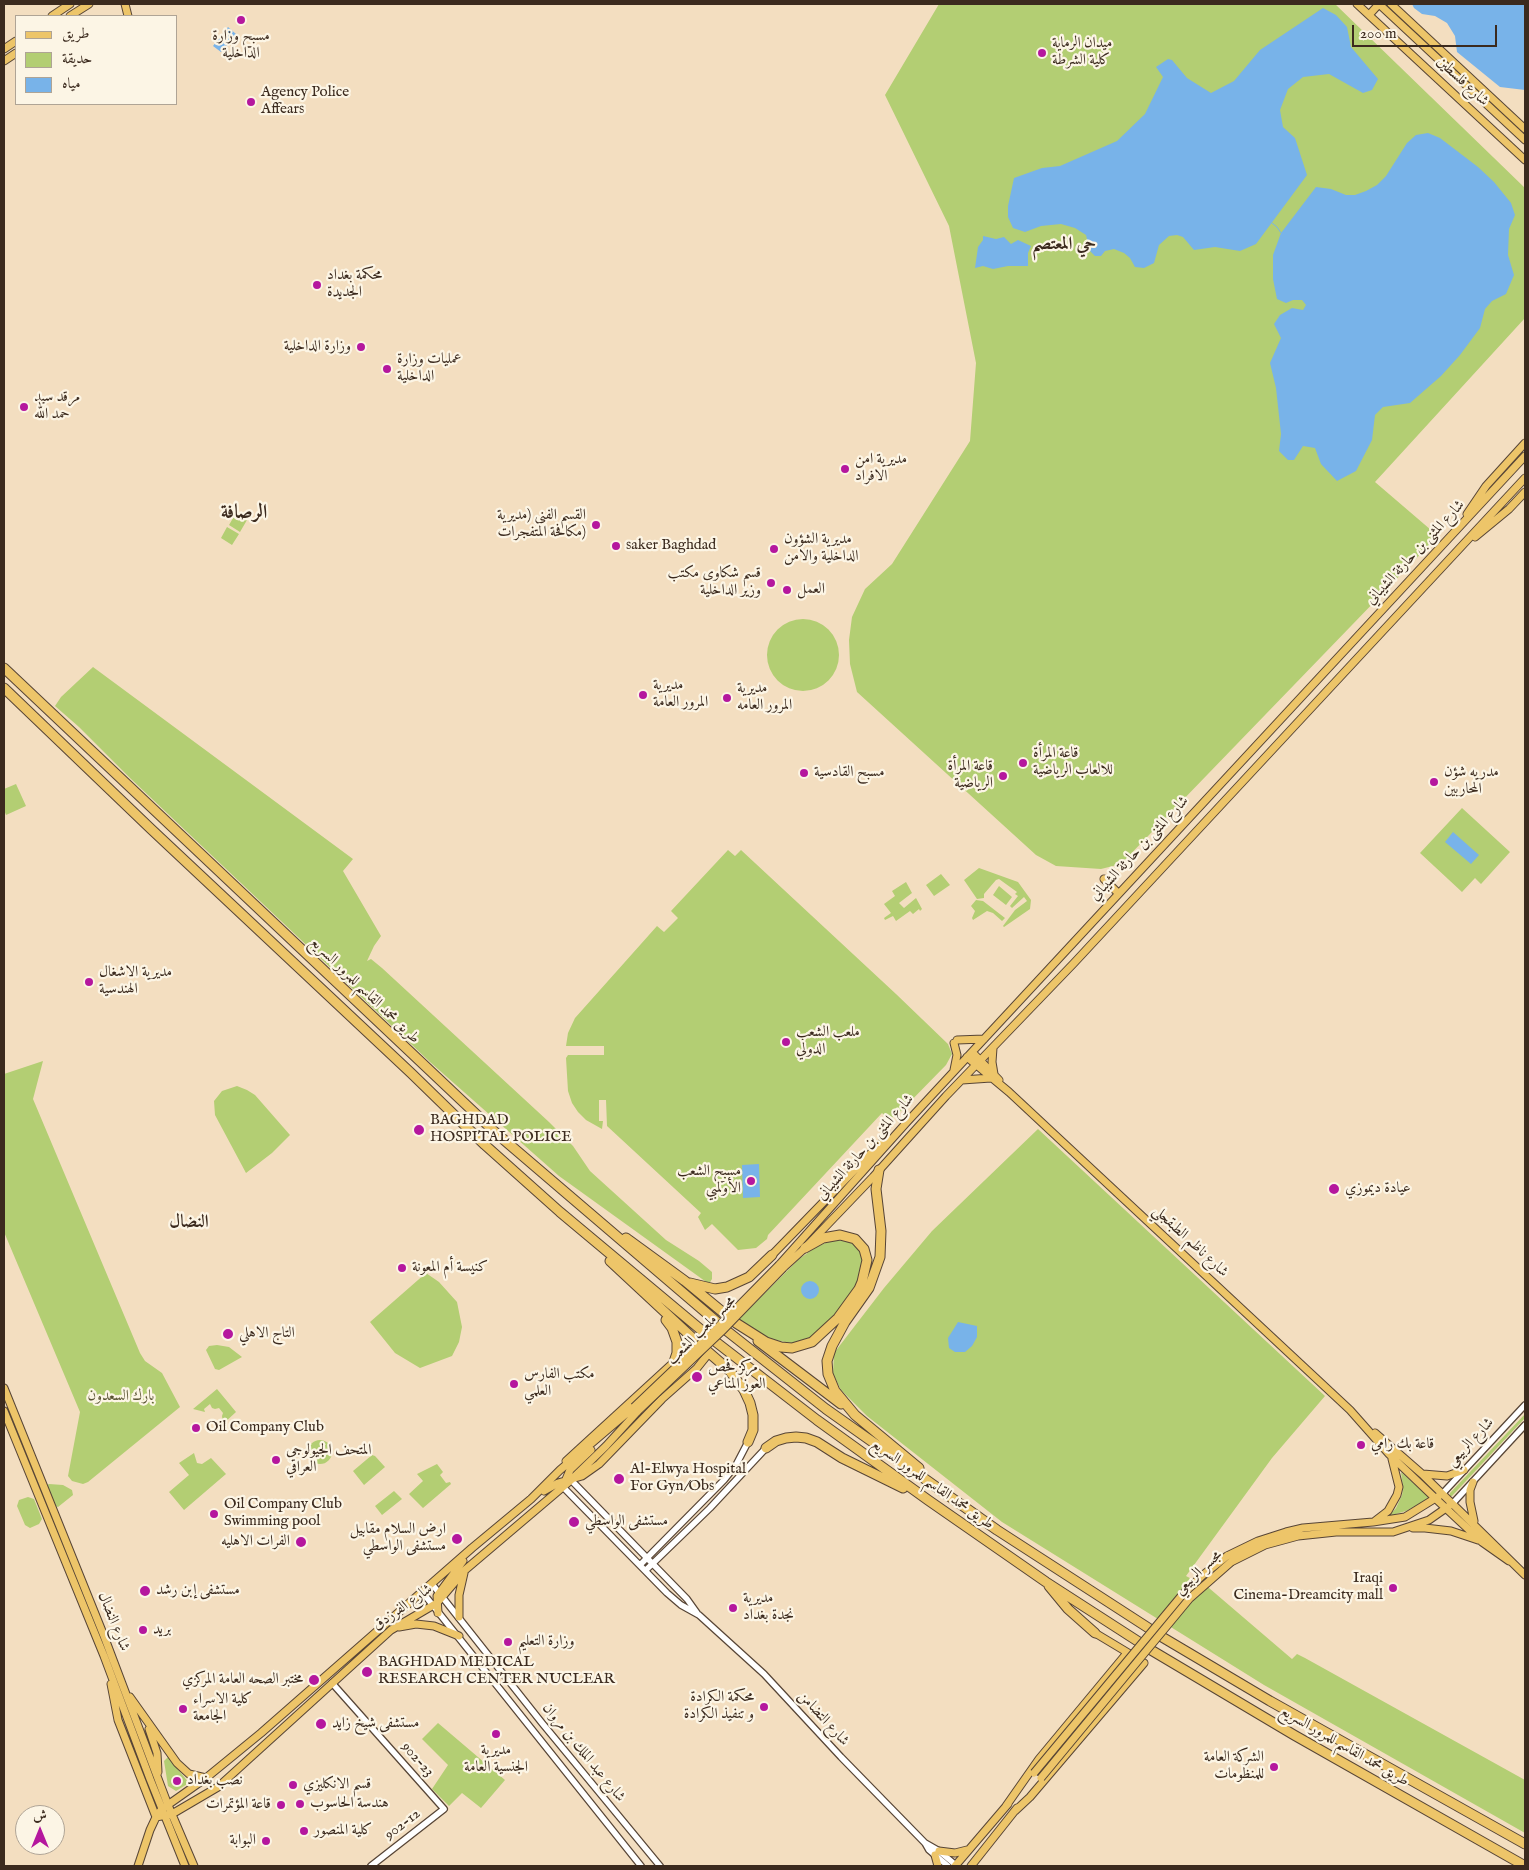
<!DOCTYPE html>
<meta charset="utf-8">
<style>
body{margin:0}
#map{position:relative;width:1529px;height:1870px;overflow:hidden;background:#f3dec0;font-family:"IM FELL English",Amiri,serif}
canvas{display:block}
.frame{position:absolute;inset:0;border:5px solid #3b2a1e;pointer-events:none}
.legend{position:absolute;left:15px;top:15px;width:162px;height:90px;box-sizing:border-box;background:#fcf5e5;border:1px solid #afa495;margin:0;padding:6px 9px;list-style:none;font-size:15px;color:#3b2a1e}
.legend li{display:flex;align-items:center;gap:10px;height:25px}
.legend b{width:25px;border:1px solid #afa495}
.north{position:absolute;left:15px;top:1805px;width:50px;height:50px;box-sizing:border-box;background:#fcf5e5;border:1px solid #afa495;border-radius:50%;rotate:0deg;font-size:14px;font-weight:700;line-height:20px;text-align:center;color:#3b2a1e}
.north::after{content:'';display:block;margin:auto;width:18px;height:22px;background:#b5179e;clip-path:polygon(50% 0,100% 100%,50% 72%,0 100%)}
.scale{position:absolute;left:1352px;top:25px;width:145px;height:22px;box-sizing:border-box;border:2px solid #3b2a1e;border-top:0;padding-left:6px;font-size:15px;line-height:18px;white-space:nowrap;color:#3b2a1e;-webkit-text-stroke:4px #fcf5e5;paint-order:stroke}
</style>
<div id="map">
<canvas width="1529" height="1870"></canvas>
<div class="frame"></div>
<ul class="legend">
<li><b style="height:6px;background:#edc569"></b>طريق</li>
<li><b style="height:14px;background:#b3ce73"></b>حديقة</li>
<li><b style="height:14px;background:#78b3e9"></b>مياه</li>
</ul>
<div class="north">ش</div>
<div class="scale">200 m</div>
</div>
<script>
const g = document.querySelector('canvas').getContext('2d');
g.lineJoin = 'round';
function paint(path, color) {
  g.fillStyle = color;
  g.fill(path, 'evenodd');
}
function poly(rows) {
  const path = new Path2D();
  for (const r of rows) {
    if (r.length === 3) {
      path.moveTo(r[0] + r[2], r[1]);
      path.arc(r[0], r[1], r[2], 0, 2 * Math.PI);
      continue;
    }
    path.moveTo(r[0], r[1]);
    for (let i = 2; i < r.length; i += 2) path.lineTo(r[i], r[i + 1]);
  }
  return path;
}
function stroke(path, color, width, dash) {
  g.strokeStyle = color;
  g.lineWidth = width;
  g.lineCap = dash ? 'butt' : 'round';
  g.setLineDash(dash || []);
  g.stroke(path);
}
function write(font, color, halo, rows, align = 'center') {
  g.font = font + ' "IM FELL English",Amiri,serif';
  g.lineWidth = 4.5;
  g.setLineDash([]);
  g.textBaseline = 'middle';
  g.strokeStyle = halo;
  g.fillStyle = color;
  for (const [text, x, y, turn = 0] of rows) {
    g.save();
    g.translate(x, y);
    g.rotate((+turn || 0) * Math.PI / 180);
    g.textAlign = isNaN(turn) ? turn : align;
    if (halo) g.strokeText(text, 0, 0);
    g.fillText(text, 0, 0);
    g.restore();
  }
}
paint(poly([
 [939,4,1335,4,1525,188,1525,318,1375,482,1438,536,1121,864,1101,869,1056,866,1036,855,857,692,850,664,849,640,852,617,865,589,892,564,970,441,976,363,949,226,885,95],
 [236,513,247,520,240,532,229,525],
 [227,527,239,534,232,545,221,538],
 [803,655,36],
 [93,667,353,859,343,871,381,936,374,946,367,961,371,959,382,968,549,1122,573,1146,590,1171,666,1240,699,1261,712,1272,712,1279,709,1284,559,1176,430,1062,130,778,79,727,55,706,61,697],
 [16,784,26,806,6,815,4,810,4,789],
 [1462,808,1510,852,1481,884,1475,878,1462,892,1420,853],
 [728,850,735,856,741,850,896,994,948,1044,952,1054,946,1065,901,1111,889,1120,882,1113,768,1235,767,1239,756,1248,738,1250,712,1224,705,1230,698,1217,701,1213,607,1126,606,1100,599,1100,599,1121,603,1121,602,1129,586,1120,578,1112,572,1103,568,1091,566,1058,568,1055,604,1055,604,1046,566,1046,568,1033,575,1018,657,926,664,932,678,918,671,911],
 [979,868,1018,882,1031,900,1030,909,1004,927,1003,926,1015,910,1027,901,1024,897,1012,908,1010,906,1018,896,1015,894,1017,892,999,879,996,880,984,894,984,898,977,899,964,880],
 [941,874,950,885,934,896,926,885],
 [906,882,912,893,899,903,904,908,916,898,922,909,920,911,919,909,913,914,910,911,896,921,893,916,885,920,884,918,891,913,884,904,895,896,892,891],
 [999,886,1012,897,1006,905,993,895],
 [976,900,983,901,1005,918,1002,921,993,913,987,911,973,920,972,918,975,911,971,906],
 [43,1061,33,1099,140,1353,145,1361,162,1373,180,1407,88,1482,83,1484,72,1481,68,1476,80,1412,4,1232,4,1074],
 [237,1086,247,1090,255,1095,290,1135,272,1153,246,1173,215,1115,214,1101,222,1091],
 [1038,1129,1325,1396,1272,1458,1186,1576,1209,1588,1292,1659,1297,1654,1305,1658,1525,1780,1525,1833,1264,1685,1002,1522,867,1416,841,1390,833,1374,834,1353,884,1288,932,1231],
 [835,1239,852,1243,860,1249,863,1261,857,1285,833,1318,823,1328,811,1337,800,1342,791,1343,769,1339,760,1334,739,1319,799,1259,816,1247],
 [426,1273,439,1282,457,1302,462,1327,459,1342,452,1356,420,1368,395,1353,370,1322],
 [217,1345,229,1347,242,1357,219,1370,215,1369,206,1350,209,1346],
 [217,1389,236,1412,223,1424,222,1416,223,1413,219,1408,215,1409,212,1408,210,1404,204,1409,205,1412,193,1409],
 [1525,1414,1525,1418,1452,1496,1450,1496,1450,1493],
 [320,1452,12],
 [194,1453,197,1463,202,1464,211,1458,226,1474,184,1510,169,1492,189,1475,179,1463],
 [372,1455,375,1456,385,1467,364,1485,353,1471],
 [437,1464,443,1472,440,1475,446,1483,450,1482,451,1484,423,1508,409,1494,423,1481,417,1474],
 [1401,1472,1430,1498,1406,1511,1389,1516,1396,1508,1402,1495,1403,1488],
 [49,1484,63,1485,72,1490,73,1495,58,1507,55,1506,47,1485],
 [394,1491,402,1499,382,1515,375,1506],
 [28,1497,34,1499,42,1519,39,1524,30,1528,25,1525,17,1506,19,1500],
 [438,1723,505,1780,481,1808,462,1793,449,1806,432,1789,448,1765,422,1739],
 [168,1757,189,1783,176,1791,168,1786,164,1761]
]), '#b3ce73');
paint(poly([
 [1412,4,1525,4,1525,90,1500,87,1457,52,1455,36,1447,23,1435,16,1422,14,1414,8],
 [1323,8,1336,15,1347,27,1351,47,1378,79,1372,90,1363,93,1329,74,1303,77,1288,89,1280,110,1283,127,1295,138,1307,175,1256,244,1240,251,1215,247,1194,250,1183,237,1177,235,1169,236,1159,245,1154,263,1144,268,1135,267,1130,258,1124,253,1114,249,1105,251,1101,256,1095,256,1090,251,1086,235,1075,228,1061,224,1041,226,1025,232,1013,228,1008,217,1008,206,1014,178,1042,168,1060,166,1117,141,1145,114,1163,77,1156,67,1168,59,1172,60,1187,78,1211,93,1234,81,1260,50],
 [228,27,236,34,221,52,213,46],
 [1428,133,1440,138,1478,167,1494,182,1511,203,1515,215,1509,229,1508,255,1514,275,1506,294,1492,301,1485,309,1480,328,1460,355,1441,376,1410,403,1383,407,1375,415,1372,440,1356,471,1337,481,1321,464,1315,448,1303,446,1294,460,1288,460,1279,451,1281,434,1276,388,1270,363,1281,338,1274,324,1280,315,1292,308,1303,310,1306,305,1302,300,1293,300,1286,303,1277,299,1273,279,1273,255,1281,233,1316,187,1331,189,1346,195,1355,195,1366,191,1377,185,1386,176,1407,143,1416,135],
 [983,236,996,239,1004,237,1011,244,1018,240,1031,246,1028,253,1028,266,1008,266,993,269,983,266,975,268,978,247,983,240],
 [1453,832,1479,855,1471,864,1445,842],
 [759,1164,760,1197,743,1198,742,1165],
 [810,1290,9],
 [958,1322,977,1326,977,1337,972,1346,965,1352,955,1352,949,1348,948,1338]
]), '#78b3e9');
stroke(poly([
 [1272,223,1277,227,1281,233]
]), '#78b3e9', 1);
const minor = poly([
 [571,1480,687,1599,697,1613],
 [563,1487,667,1593,681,1605,699,1615,764,1674,841,1757,925,1843,929,1850,948,1866],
 [1443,1493,1525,1405],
 [1453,1503,1525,1425],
 [640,1565,724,1480,736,1465,748,1442],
 [646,1570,710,1508,766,1448],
 [432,1584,542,1723,660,1866],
 [423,1593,641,1866],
 [332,1683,444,1809,371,1866],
 [925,1843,939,1851,957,1866]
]);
const major = poly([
 [125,4,128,16],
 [1357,4,1525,160],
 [1379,4,1525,140],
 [1391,4,1525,129],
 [1369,15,1379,4],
 [52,16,70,4],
 [70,16,89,4],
 [4,49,16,41],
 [4,61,16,53],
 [1467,514,1486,486,1525,443],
 [1475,537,1509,509,1525,492],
 [1104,879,1118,893],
 [957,1040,984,1039],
 [954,1043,957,1055,954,1070],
 [993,1048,992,1062,994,1074],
 [972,1052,999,1080],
 [967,1057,1009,1092,1350,1410,1389,1454,1436,1499,1482,1542,1509,1561],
 [962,1080,991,1078],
 [772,1255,875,1149,887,1138],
 [779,1265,907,1122,1525,456],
 [783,1268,805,1248,873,1177,946,1096,1074,963,1525,478],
 [4,1388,104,1636,168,1805,194,1866],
 [4,1411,104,1656,150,1779,185,1866],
 [1375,1433,1422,1474,1525,1575],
 [566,1461,674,1362,683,1355],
 [1423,1474,1447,1476,1464,1470],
 [1473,1482,1470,1490,1470,1502,1474,1521],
 [564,1484,570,1470,591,1450],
 [544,1491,558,1483,582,1476,599,1464,662,1399,697,1368,709,1353],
 [1375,1521,1388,1511,1397,1495,1399,1487,1392,1459],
 [1413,1528,1425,1528,1451,1531,1478,1540],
 [1227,1556,1258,1541,1286,1532,1303,1528,1373,1522,1405,1517,1439,1496],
 [1231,1562,1265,1545,1298,1536,1336,1532,1393,1532,1429,1520,1449,1506],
 [438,1613,437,1596,463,1561],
 [459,1617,459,1595,464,1573],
 [399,1627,416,1624,434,1626,459,1636],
 [1095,1633,1130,1654],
 [111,1684,118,1720,156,1817],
 [130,1697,177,1763,189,1774,206,1778],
 [149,1729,157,1753,158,1772],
 [1006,1806,1039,1759,1127,1653],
 [1015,1811,1030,1797,1144,1663,1140,1661],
 [156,1817,172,1814,218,1787,391,1630,437,1603,465,1570,571,1480,606,1446,638,1411],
 [939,1851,955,1853,967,1850],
 [935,1855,938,1866],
 [138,1866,150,1830,157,1815,162,1809,206,1778,261,1733,472,1548,531,1499,560,1470,634,1407],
 [955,1866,1008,1804],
 [971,1866,1017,1808]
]);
const highway = poly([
 [4,668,496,1133,717,1322],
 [4,688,151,829,411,1073,485,1145,560,1212,706,1334],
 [879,1170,876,1189,881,1231,880,1257,869,1288,845,1322,832,1346,827,1361,828,1374,835,1391,855,1415,919,1468],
 [626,1238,685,1281,725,1314],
 [610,1261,697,1342],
 [690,1283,715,1289,727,1287,749,1277,772,1255],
 [666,1320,672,1328,677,1342,677,1353,674,1362],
 [736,1323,766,1342,781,1347,792,1348,812,1342,838,1318,859,1289,862,1282,867,1260,864,1249,855,1239,840,1235,823,1238,805,1248],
 [727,1331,826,1409,997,1530,1150,1629],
 [758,1341,841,1404],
 [716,1342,817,1420,928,1500,1046,1582,1139,1642],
 [707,1351,729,1370,744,1390,750,1403,753,1415,753,1430,748,1442],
 [766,1448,776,1441,786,1438,796,1437,806,1438,817,1442,842,1458,903,1488],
 [1049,1586,1068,1609,1095,1633],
 [1162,1637,1270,1701,1525,1844],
 [1151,1650,1294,1735,1525,1866]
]);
stroke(minor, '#574536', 8);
stroke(major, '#574536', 9);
stroke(highway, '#574536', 11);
stroke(minor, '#fff', 5.5);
stroke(major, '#edc569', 7);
stroke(highway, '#edc569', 9);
const majorBridge = poly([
 [634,1407,718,1327,779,1265],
 [638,1411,722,1331,783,1268],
 [1034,1773,1183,1594,1203,1575,1227,1556],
 [1041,1778,1190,1598,1231,1562]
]);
stroke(majorBridge, '#574536', 9, []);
stroke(majorBridge, '#edc569', 7);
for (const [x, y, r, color] of [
 [241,20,5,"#b5179e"],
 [1042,53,5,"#b5179e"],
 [251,102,5,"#b5179e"],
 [317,285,5,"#b5179e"],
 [361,347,5,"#b5179e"],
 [387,369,5,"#b5179e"],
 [24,407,5,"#b5179e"],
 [845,469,5,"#b5179e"],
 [596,525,5,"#b5179e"],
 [616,546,5,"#b5179e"],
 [774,549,5,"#b5179e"],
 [771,583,5,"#b5179e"],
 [787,590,5,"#b5179e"],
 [643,695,5,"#b5179e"],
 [727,698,5,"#b5179e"],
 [1023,763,5,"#b5179e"],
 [804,773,5,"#b5179e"],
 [1003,776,5,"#b5179e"],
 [1434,782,5,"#b5179e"],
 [89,982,5,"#b5179e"],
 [786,1042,5,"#b5179e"],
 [419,1130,6,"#b5179e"],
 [751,1181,5,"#b5179e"],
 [1334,1189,6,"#b5179e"],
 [402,1268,5,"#b5179e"],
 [228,1334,6,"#b5179e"],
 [697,1377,6,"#b5179e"],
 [514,1384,5,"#b5179e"],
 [196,1428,5,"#b5179e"],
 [1361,1445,5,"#b5179e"],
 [276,1460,5,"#b5179e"],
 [619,1479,6,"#b5179e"],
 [214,1514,5,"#b5179e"],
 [574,1522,6,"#b5179e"],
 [457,1539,6,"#b5179e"],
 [301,1542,6,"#b5179e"],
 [1393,1588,5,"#b5179e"],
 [145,1591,6,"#b5179e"],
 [733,1608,5,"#b5179e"],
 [143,1630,5,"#b5179e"],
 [508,1642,5,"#b5179e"],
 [367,1672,6,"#b5179e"],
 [314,1680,6,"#b5179e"],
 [764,1707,5,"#b5179e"],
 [183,1709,5,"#b5179e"],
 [321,1724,6,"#b5179e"],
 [496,1734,5,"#b5179e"],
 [1274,1767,5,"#b5179e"],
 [177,1781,5,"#b5179e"],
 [293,1785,5,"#b5179e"],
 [300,1804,5,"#b5179e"],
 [281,1805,5,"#b5179e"],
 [304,1831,5,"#b5179e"],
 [266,1841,5,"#b5179e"]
]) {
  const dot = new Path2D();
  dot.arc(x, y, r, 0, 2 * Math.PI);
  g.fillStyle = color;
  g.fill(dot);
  stroke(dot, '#fcf5e5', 2);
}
write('15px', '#3b2a1e', '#fcf5e5', [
 ["مسبح وزارة",241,37,"center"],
 ["الداخلية",241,54,"center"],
 ["ميدان الرماية",1052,44],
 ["كلية الشرطة",1052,61],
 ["Agency Police",261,93],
 ["Affears",261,110],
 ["محكمة بغداد",327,276],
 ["الجديدة",327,293],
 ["وزارة الداخلية",351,347,"right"],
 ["عمليات وزارة",397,360],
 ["الداخلية",397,377],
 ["مرقد سيد",34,398],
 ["حمد الله",34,415],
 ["مديرية امن",855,460],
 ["الافراد",855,477],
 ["القسم الفني (مديرية",586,516,"right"],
 ["مكافحة المتفجرات)",586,533,"right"],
 ["مديرية الشؤون",784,540],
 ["الداخلية والامن",784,557],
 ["saker Baghdad",626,546],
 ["قسم شكاوى مكتب",761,574,"right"],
 ["وزير الداخلية",761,591,"right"],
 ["العمل",797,590],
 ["مديرية",653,686],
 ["المرور العامة",653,703],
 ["مديرية",737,689],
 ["المرور العامه",737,706],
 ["قاعة المرأة",1033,754],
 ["للالعاب الرياضية",1033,771],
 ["قاعة المرأة",993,767,"right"],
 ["الرياضية",993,784,"right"],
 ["مسبح القادسية",814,773],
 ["مدريه شؤن",1444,773],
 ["المحاربين",1444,790],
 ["مديرية الاشغال",99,973],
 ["الهندسية",99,990],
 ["ملعب الشعب",796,1033],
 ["الدولي",796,1050],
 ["BAGHDAD",430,1121],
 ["HOSPITAL POLICE",430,1138],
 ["مسبح الشعب",741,1172,"right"],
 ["الأولمبي",741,1189,"right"],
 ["عيادة ديموزي",1345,1189],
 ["كنيسة أم المعونة",412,1268],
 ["التاج الاهلي",239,1334],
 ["مركز فحص",708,1368],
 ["العوز المناعي",708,1385],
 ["مكتب الفارس",524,1375],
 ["العلمي",524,1392],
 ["Oil Company Club",206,1428],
 ["قاعة بك رامي",1371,1445],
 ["المتحف الجيولوجي",286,1451],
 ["العراقي",286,1468],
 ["Al-Elwya Hospital",630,1470],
 ["For Gyn/Obs",630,1487],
 ["Oil Company Club",224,1505],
 ["Swimming pool",224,1522],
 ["مستشفى الواسطي",585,1522],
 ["ارض السلام مقابيل",446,1530,"right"],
 ["مستشفى الواسطي",446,1547,"right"],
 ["الفرات الاهليه",290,1542,"right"],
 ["Iraqi",1383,1579,"right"],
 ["Cinema-Dreamcity mall",1383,1596,"right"],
 ["مستشفى إبن رشد",156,1591],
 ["مديرية",743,1599],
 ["نجدة بغداد",743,1616],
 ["بريد",153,1630],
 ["وزارة التعليم",518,1642],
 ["BAGHDAD MEDICAL",378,1663],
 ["RESEARCH CENTER NUCLEAR",378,1680],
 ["مختبر الصحه العامة المركزي",303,1680,"right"],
 ["محكمة الكرادة",754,1698,"right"],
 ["و تنفيذ الكرادة",754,1715,"right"],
 ["كلية الاسراء",193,1700],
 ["الجامعة",193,1717],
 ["مستشفى شيخ زايد",332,1724],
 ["مديرية",496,1751,"center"],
 ["الجنسية العامة",496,1768,"center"],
 ["الشركة العامة",1264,1758,"right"],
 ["للمنظومات",1264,1775,"right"],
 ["نصب بغداد",187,1781],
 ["قسم الانكليزي",303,1785],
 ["هندسة الحاسوب",310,1804],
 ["قاعة المؤتمرات",271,1805,"right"],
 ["كلية المنصور",314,1831],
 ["البوابة",256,1841,"right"]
], 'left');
write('15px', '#3b2a1e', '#fcf5e5', [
 ["شارع فلسطين",1462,82,43],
 ["شارع المثنى بن حارثة الشيباني",1416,553,-47],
 ["شارع المثنى بن حارثة الشيباني",1140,849,-47],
 ["طريق محمد القاسم للمرور السريع",364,991,44],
 ["شارع المثنى بن حارثة الشيباني",866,1148,-48],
 ["شارع ناظم الطبقجلي",1190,1242,43],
 ["مجسر ملعب الشعب",702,1331,-45],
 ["شارع الربيعي",1471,1443,-47],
 ["طريق محمد القاسم للمرور السريع",932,1485,35],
 ["مجسر الربيعي",1199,1573,-42],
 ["شارع الفرزدق",403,1608,-35],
 ["شارع النضال",113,1622,68],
 ["شارع التضامن",823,1719,48],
 ["طريق محمد القاسم للمرور السريع",1344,1747,30],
 ["شارع عبد الملك بن مروان",583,1753,51],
 ["902-23",417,1760,48],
 ["902-12",403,1825,-38]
]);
write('15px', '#595333', '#fcf5e5', [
 ["بارك السعدون",121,1397]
]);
write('bold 18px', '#3b2a1e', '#fcf5e5', [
 ["حي المعتصم",1064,245],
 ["النضال",189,1223]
]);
write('bold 20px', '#3b2a1e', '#fcf5e5', [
 ["الرصافة",244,514]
]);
</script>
